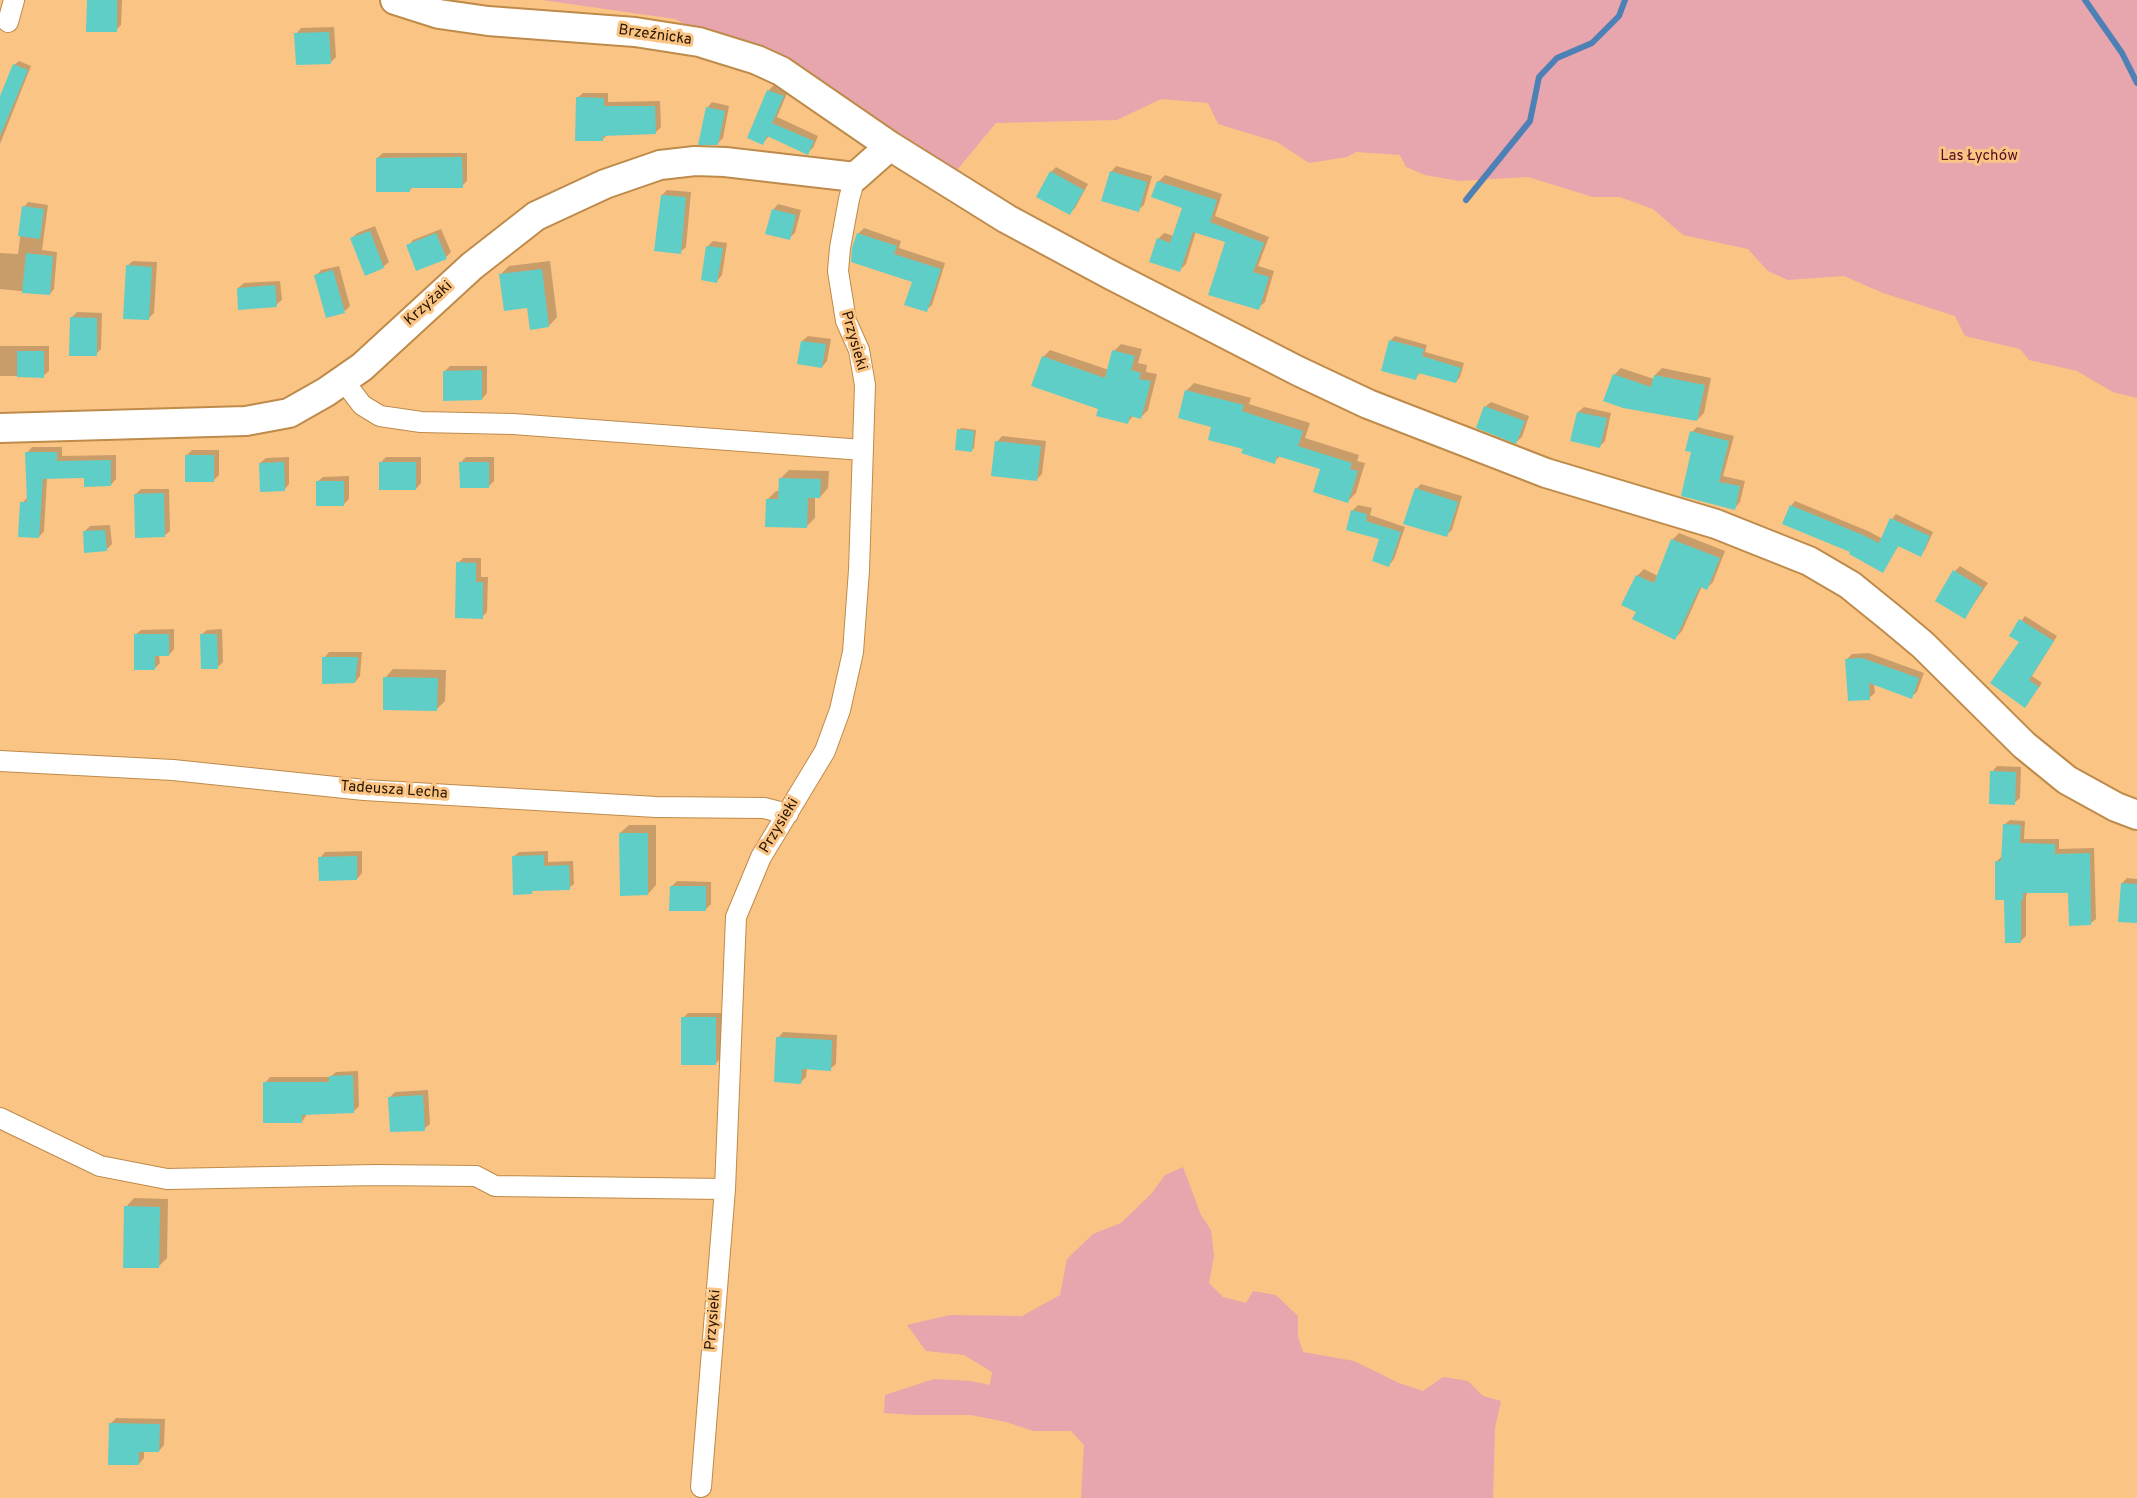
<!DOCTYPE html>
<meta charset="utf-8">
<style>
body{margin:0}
canvas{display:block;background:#fac484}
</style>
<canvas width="2137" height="1498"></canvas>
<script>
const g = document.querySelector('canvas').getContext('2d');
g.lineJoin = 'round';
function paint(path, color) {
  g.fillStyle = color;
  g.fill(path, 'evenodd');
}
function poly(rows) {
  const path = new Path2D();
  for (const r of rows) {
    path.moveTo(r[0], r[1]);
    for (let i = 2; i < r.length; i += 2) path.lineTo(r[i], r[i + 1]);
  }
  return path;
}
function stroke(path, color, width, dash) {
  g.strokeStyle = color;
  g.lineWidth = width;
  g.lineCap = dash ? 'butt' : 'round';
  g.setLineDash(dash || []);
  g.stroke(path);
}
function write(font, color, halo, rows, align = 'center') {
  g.font = font + ' Overpass,sans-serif';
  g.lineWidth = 6;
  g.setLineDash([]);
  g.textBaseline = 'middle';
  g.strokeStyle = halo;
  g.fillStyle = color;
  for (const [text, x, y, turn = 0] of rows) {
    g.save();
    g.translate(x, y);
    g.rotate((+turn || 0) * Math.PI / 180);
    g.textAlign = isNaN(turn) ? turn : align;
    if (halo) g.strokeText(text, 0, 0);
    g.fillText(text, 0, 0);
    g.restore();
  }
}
paint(poly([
 [542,0,2137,0,2137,398,2113,392,2077,371,2029,360,2020,349,1965,336,1955,316,1883,293,1844,276,1788,280,1768,271,1748,249,1683,235,1653,209,1620,197,1593,197,1528,177,1459,181,1425,175,1406,167,1400,155,1356,152,1347,157,1309,163,1277,142,1218,124,1208,103,1161,99,1117,120,996,123,957,170,783,63,709,37,675,19],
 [1183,1167,1201,1215,1211,1230,1214,1256,1209,1283,1223,1297,1246,1303,1253,1291,1276,1295,1298,1316,1298,1337,1303,1352,1354,1361,1399,1383,1423,1391,1443,1377,1468,1381,1483,1396,1501,1401,1495,1428,1493,1498,1081,1498,1084,1445,1071,1431,1033,1431,1006,1422,971,1415,913,1415,884,1413,885,1395,934,1379,971,1381,990,1385,992,1372,964,1355,926,1351,907,1325,950,1315,1022,1316,1060,1295,1067,1259,1093,1234,1121,1223,1152,1193,1165,1175]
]), '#e7a5ae');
paint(poly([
 [88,0,122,0,121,25,116,30],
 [334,27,336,57,330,63,296,34,301,28],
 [19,61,31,66,0,144,0,99,14,65],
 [774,85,788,91,777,117,818,136,813,148,807,153,769,136,763,143,749,137,769,90],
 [583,93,608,93,608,102,660,101,661,127,655,133,608,134,603,139,577,98],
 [712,102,729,106,723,138,717,144,707,108],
 [383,153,467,153,467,181,462,186,414,186,409,191,377,158],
 [1116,166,1152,176,1144,205,1138,210,1111,172],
 [1056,167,1088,184,1075,208,1069,214,1051,172],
 [1165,175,1222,194,1215,216,1269,237,1258,266,1274,271,1265,302,1258,308,1226,241,1196,231,1186,264,1180,270,1158,239,1164,233,1174,236,1184,207,1158,182],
 [667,190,691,192,686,247,680,252,662,195],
 [28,202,48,205,42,250,57,252,54,289,50,294,0,289,0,253,18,254,24,207],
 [778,204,801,210,795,233,789,238,773,210],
 [375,226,389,262,383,267,352,238,357,233],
 [864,228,901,241,899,248,945,263,932,305,926,310,914,281,858,234],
 [441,229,451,252,446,257,408,246,413,240],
 [713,241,727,243,722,275,717,281,708,246],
 [133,261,157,262,154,313,148,319,127,266],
 [550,261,557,317,549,326,500,275,509,266],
 [339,266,350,306,345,311,316,276,321,270],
 [280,281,282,300,276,305,238,288,244,283],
 [77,312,102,313,101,349,96,354,71,318],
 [808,336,831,339,827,361,822,367,802,341],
 [1395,336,1427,345,1425,352,1464,363,1460,377,1456,382,1420,373,1416,378,1390,341],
 [1121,344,1142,349,1138,363,1147,365,1146,372,1157,374,1148,410,1141,417,1134,415,1127,423,1099,408,1043,357,1050,350,1109,370,1114,351],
 [0,346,49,346,49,371,43,376,0,376],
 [450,366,487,366,487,393,482,399,444,372],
 [1621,368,1654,379,1655,375,1662,368,1711,378,1704,413,1697,420,1614,375],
 [1194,383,1251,398,1249,404,1310,423,1305,438,1359,455,1357,461,1365,463,1356,493,1348,501,1322,468,1281,455,1274,462,1245,447,1213,426,1179,417,1187,390],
 [1491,402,1529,416,1522,437,1516,442,1485,407],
 [1584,407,1611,413,1605,441,1599,447,1578,412],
 [1697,427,1734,436,1723,476,1745,481,1740,502,1735,508,1692,451,1692,432],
 [961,428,976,430,974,448,972,450,959,430],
 [1002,436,1046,441,1042,474,1037,479,997,442],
 [32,447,62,447,62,456,116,455,116,479,111,485,86,476,47,478,44,531,39,537,22,503,27,498,28,500,27,453],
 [192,450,219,450,219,475,214,480,186,456],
 [289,457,289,484,284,490,260,463,266,458],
 [386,457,421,457,421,483,416,489,381,462],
 [466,457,494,457,494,481,489,486,461,462],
 [789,470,829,471,828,488,820,497,815,497,815,518,806,527,768,499,776,491,780,491,780,479],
 [349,476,349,499,344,504,317,482,323,477],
 [1421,484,1462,496,1452,530,1446,535,1416,489],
 [141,489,169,489,170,531,164,536,135,495],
 [1795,501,1868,531,1883,539,1892,519,1896,514,1933,532,1925,550,1920,555,1899,545,1883,571,1791,506],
 [1358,505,1372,508,1370,515,1405,527,1394,559,1389,565,1381,538,1348,529,1353,510],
 [110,525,112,544,106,550,84,532,90,526],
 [1679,533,1725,551,1713,582,1707,588,1702,586,1682,631,1675,638,1637,576,1644,569,1658,576,1672,540],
 [463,558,481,558,481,577,488,577,487,612,482,617,458,563],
 [1960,566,1988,583,1965,617,1955,571],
 [2025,616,2057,636,2032,676,2042,683,2028,702,2021,642,2011,635],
 [174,629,174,649,169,655,159,655,160,663,154,669,135,635,141,630],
 [222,629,223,662,218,667,201,635,207,630],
 [329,652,362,652,360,676,355,682,324,658],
 [1869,653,1924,673,1917,692,1911,697,1874,684,1875,693,1869,698,1847,659,1852,654],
 [393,669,446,670,445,701,437,709,385,678],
 [1997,766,2021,767,2020,798,2014,803,1992,772],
 [2010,820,2025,821,2024,839,2059,839,2059,849,2094,848,2096,919,2091,923,2070,892,2028,891,2026,896,2026,936,2021,941,2006,898,1997,861,2002,856,2005,824],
 [629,825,656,825,656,885,648,894,620,833],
 [362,851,362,873,357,879,320,858,325,852],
 [548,851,548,862,573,861,574,884,569,888,535,889,531,893,514,856,519,852],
 [2127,878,2137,879,2137,921,2122,883],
 [677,881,711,882,711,904,706,909,671,887],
 [688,1013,721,1013,721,1058,715,1064,683,1018],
 [783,1032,837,1035,836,1064,830,1069,807,1068,806,1077,801,1082,778,1038],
 [358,1071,359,1106,353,1112,307,1114,302,1122,265,1083,270,1077,330,1077,336,1072],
 [428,1090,430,1124,424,1129,389,1098,395,1092],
 [134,1198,168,1199,167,1258,158,1267,126,1207],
 [116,1418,165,1419,164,1445,159,1451,144,1450,144,1458,139,1464,110,1424]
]), '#0003');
stroke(poly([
 [2085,0,2122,53,2137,83],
 [1466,200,1530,121,1539,77,1557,58,1592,43,1619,16,1625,0]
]), '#4d80b4', 6);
paint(poly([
 [87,0,117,0,117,32,86,32],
 [329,32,331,64,296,65,294,33],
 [13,64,28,70,0,136,0,96],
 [767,90,784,96,772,123,814,141,808,155,767,136,763,145,747,138],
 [576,97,604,98,604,106,655,106,656,134,603,136,603,141,575,141],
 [706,107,725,111,718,145,698,145],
 [462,157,463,188,410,188,410,192,376,192,376,158],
 [1050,171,1084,190,1070,215,1036,197],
 [1110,171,1147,182,1139,212,1101,201],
 [1157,181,1217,200,1210,222,1264,243,1253,272,1269,277,1259,310,1208,295,1225,242,1193,232,1180,272,1149,262,1157,238,1170,243,1182,208,1151,197],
 [661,195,686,197,681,254,654,251],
 [22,206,44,209,40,239,18,236],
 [772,209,796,215,790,240,765,234],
 [370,231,384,268,365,276,350,238],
 [436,233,447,259,416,271,406,245],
 [857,233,897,246,894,254,941,269,927,312,904,305,912,282,851,262,852,248],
 [706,246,723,248,717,283,701,280],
 [26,253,53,256,50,295,22,293],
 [126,265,152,267,149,320,123,319],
 [542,269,549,327,530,330,527,308,504,311,499,274],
 [333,270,345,313,326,318,314,275],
 [275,285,277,307,238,310,237,288],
 [70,317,97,318,97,356,69,356],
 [1389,340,1424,349,1422,356,1461,368,1456,383,1418,373,1416,380,1381,371],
 [801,341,826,344,822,368,797,364],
 [1112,350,1135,356,1131,370,1141,373,1139,379,1151,381,1141,419,1130,416,1128,424,1096,416,1098,409,1031,386,1042,356,1105,378],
 [17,351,44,351,44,378,17,377],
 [482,370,482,400,443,401,443,371],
 [1613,374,1651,387,1654,375,1705,385,1697,421,1623,408,1603,401],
 [1185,390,1244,405,1242,411,1303,431,1298,446,1352,463,1350,469,1358,471,1348,503,1313,492,1320,469,1277,456,1275,464,1241,453,1243,449,1208,440,1211,427,1178,418],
 [1484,406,1525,421,1516,444,1476,428],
 [1577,412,1607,418,1600,448,1570,441],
 [957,429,974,431,972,452,955,450],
 [1690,431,1729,441,1719,482,1740,486,1735,510,1681,496,1691,452,1685,451],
 [995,441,1041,446,1037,481,991,476],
 [25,452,57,452,57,461,111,460,111,486,84,487,84,478,43,479,39,538,18,537,20,502,27,502],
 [185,455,214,455,214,482,185,482],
 [284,462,285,491,260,492,259,463],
 [379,462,416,462,416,490,379,490],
 [459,462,489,462,489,488,460,488],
 [779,478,821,479,820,498,808,498,807,528,765,527,766,499,778,499],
 [316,481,344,481,344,506,316,506],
 [1415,488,1458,502,1447,537,1403,524],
 [164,493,165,537,135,538,134,494],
 [1790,505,1863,535,1879,543,1890,518,1930,536,1921,557,1898,546,1883,573,1849,554,1850,552,1782,524],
 [1351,510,1367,514,1366,521,1401,532,1389,567,1372,561,1379,539,1346,530],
 [105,530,107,551,84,553,83,531],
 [1671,539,1720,558,1707,590,1700,587,1675,640,1632,619,1636,612,1621,605,1636,575,1654,583],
 [456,562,476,563,476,582,483,582,483,619,455,618],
 [1953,570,1983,588,1965,619,1935,601],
 [2019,619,2054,641,2029,680,2039,687,2025,708,1990,683,2019,642,2009,636],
 [134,634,169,634,169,656,155,656,155,670,134,670],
 [200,634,217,634,218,669,201,669],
 [322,657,358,657,355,683,322,684],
 [1862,658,1919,678,1912,699,1869,683,1870,700,1848,701,1845,659],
 [383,677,438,678,437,711,383,710],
 [1990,771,2016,772,2015,805,1989,804],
 [2003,824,2021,825,2020,843,2055,844,2055,854,2090,853,2091,925,2069,926,2068,893,2023,893,2023,900,2021,900,2021,943,2005,943,2004,900,1995,900,1995,861,2001,861],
 [619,833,648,833,648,895,620,896],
 [544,855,544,866,569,865,570,890,532,891,532,894,513,895,512,856],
 [357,856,357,880,319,881,318,857],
 [2121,883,2137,884,2137,923,2118,922],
 [670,886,706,886,706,911,669,911],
 [681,1017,716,1017,716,1065,681,1065],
 [776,1037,832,1040,831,1071,802,1069,801,1084,774,1082],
 [353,1075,354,1113,302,1115,302,1123,263,1123,263,1082,329,1082,329,1076],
 [423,1095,425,1131,390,1132,388,1097],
 [124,1206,160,1207,159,1268,123,1268],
 [109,1423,160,1424,159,1452,139,1452,139,1465,108,1465]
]), '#5fcec7');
const street = poly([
 [8,22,14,0],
 [343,380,362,405,380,416,421,422,513,424,863,450],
 [0,761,173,770,364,790,656,807,764,808,788,814],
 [0,1118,100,1166,167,1179,376,1175,476,1176,495,1186,725,1189],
 [701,1487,725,1189,736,917,761,857,825,751,840,710,853,652,859,570,865,385,859,350,846,321,838,271,840,248,849,199,855,177]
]);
const secondary = poly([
 [395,0,439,14,488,21,635,32,699,42,757,60,781,71,890,146],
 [0,428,246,421,289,413,326,392,362,367,472,266,536,216,605,184,660,165,695,161,725,162,855,177,890,146,1007,219,1111,275,1298,371,1368,404,1546,473,1716,524,1809,561,1850,585,1892,619,1923,645,2024,745,2067,780,2116,807,2137,815]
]);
stroke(street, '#be8b4b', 22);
stroke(secondary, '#be8b4b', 32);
stroke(street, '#fff', 20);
stroke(secondary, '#fff', 28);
write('15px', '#291500', '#fac484', [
 ["Brzeźnicka",655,36,8],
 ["Krzyżaki",429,304,-42],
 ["Przysieki",853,341,74],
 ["Tadeusza Lecha",394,791,4],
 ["Przysieki",780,826,-59],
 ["Przysieki",714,1320,-85]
]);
write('15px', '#540d21', '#fac484', [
 ["Las Łychów",1979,157]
]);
</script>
